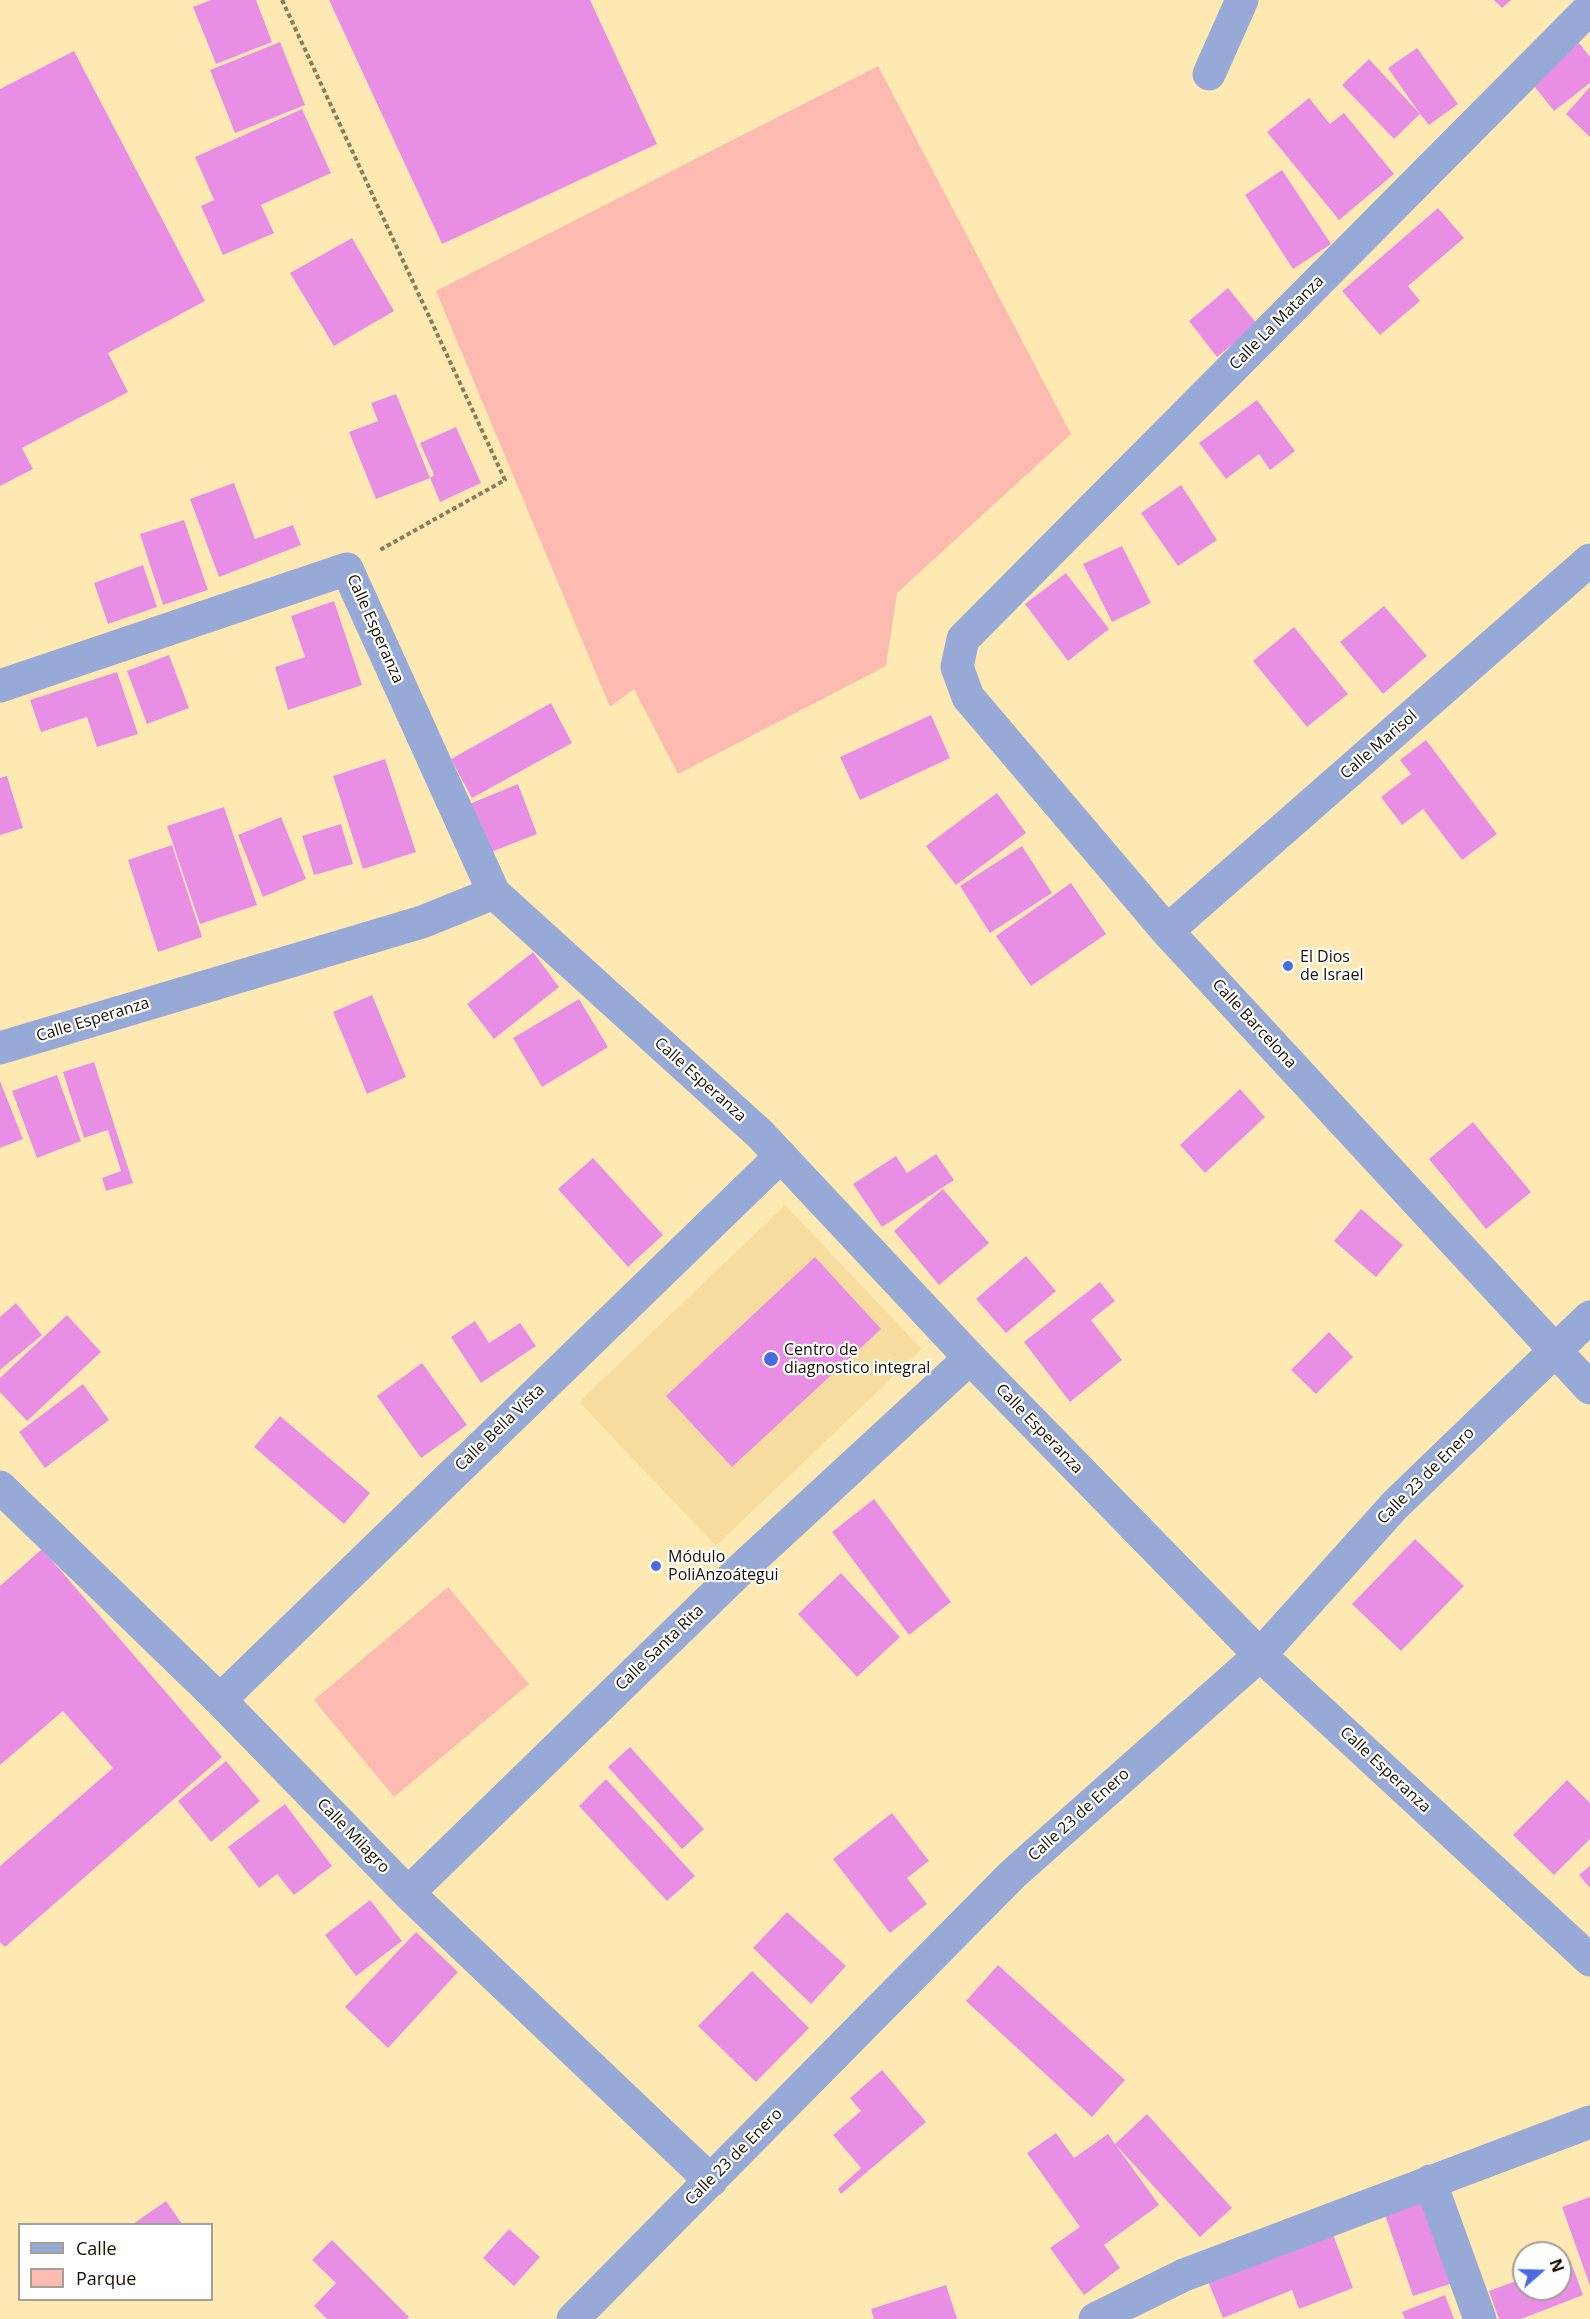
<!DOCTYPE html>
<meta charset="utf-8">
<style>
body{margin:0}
#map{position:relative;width:1590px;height:2319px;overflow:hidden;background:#ffe9b3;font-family:"Open Sans",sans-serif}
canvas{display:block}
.legend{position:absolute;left:18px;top:2223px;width:195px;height:78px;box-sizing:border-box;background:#fff;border:2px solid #a39f99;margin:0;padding:8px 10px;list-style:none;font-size:18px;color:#181000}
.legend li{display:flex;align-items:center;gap:12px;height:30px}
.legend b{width:30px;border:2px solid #a39f99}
.north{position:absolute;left:1512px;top:2241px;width:60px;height:60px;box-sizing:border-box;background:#fff;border:2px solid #a39f99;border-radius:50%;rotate:70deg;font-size:16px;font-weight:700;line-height:24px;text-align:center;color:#181000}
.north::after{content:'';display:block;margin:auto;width:21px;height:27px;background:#4b6cdf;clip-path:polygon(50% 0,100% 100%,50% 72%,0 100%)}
</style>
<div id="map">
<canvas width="1590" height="2319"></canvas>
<ul class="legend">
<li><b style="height:8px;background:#97a9d7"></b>Calle</li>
<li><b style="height:16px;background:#fdbab0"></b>Parque</li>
</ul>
<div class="north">N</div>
</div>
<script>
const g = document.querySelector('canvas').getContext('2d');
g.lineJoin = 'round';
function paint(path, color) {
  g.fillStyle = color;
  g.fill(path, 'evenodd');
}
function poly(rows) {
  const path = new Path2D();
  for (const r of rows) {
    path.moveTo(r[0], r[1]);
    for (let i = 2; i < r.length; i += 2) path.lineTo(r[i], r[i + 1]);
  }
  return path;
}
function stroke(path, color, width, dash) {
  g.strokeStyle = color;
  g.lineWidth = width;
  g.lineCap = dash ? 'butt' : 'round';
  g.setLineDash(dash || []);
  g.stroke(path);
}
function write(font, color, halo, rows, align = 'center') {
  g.font = font + ' "Open Sans",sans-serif';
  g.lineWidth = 4.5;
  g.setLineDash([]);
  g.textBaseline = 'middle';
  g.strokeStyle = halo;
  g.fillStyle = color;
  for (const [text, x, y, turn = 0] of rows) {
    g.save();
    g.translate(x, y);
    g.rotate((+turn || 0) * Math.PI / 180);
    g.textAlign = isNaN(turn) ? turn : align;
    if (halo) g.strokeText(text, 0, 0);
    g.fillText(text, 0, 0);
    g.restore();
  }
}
paint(poly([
 [785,1205,922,1349,716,1546,579,1402]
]), '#f6dc9f');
paint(poly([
 [878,66,1071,434,897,593,886,666,678,774,634,689,610,707,436,291],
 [448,1587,529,1684,394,1797,314,1700]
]), '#fdbab0');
paint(poly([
 [211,0,256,0,272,42,216,64,193,7],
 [329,0,590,0,657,144,442,244],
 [1494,0,1511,0,1502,8],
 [280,42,305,105,235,133,210,70],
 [1579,43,1590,57,1590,83,1554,111,1530,81],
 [1417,48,1458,104,1429,125,1420,114,1394,139,1342,85,1369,59,1420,114,1388,68],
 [74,51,205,301,108,353,128,392,22,448,33,469,0,486,0,89],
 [1590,87,1590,137,1566,114],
 [1309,98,1330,124,1344,113,1394,174,1339,220,1267,132],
 [302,109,331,173,261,205,274,233,223,255,201,206,214,200,195,157],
 [1282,170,1331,244,1293,269,1245,195],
 [1438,208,1464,238,1408,286,1420,301,1380,335,1342,291],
 [352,238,394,311,334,346,290,273],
 [1228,288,1257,324,1217,357,1189,321],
 [396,394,430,478,376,499,349,432,378,421,371,403],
 [1257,400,1295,451,1270,470,1259,454,1226,479,1199,443],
 [456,427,481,483,440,502,430,478,434,475,420,443],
 [234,483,255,539,293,525,301,545,219,577,190,499],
 [1181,485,1217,540,1178,566,1141,513],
 [184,520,208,590,163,605,140,534],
 [1122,546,1151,603,1112,622,1083,564],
 [143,565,157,607,108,624,94,583],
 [1066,573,1109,629,1068,661,1025,604],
 [334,601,362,685,288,710,275,667,305,657,291,616],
 [1384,606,1427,656,1383,694,1340,642],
 [1294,627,1348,694,1307,727,1253,661],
 [169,655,189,708,147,724,127,671],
 [117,672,138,734,97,747,87,717,41,732,30,700],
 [551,703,572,743,472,798,451,759],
 [931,715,950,758,860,800,840,757],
 [1426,740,1497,834,1462,860,1423,809,1402,825,1381,797,1411,774,1400,760],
 [385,759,416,852,363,869,333,776],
 [7,776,23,828,0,835,0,778],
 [518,784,537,834,486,854,467,805],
 [997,793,1026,833,956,885,926,846],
 [224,807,257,905,200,924,167,826],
 [281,817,306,879,263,897,238,835],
 [341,824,353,864,314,875,302,836],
 [172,845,202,937,158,952,128,860],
 [1022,846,1052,893,990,933,960,886],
 [1071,883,1106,934,1031,986,996,936],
 [533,952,559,987,494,1039,467,1004],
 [372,995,406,1077,367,1094,333,1012],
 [579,999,608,1047,542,1087,513,1038],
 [94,1062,133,1183,106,1191,102,1178,121,1171,108,1130,84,1138,63,1072],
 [57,1075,81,1141,37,1158,12,1091],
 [0,1081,23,1139,0,1148],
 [1240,1089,1265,1117,1205,1173,1180,1145],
 [1473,1122,1531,1192,1486,1229,1429,1159],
 [936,1154,954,1180,882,1227,853,1184,896,1156,907,1173],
 [593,1158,663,1235,628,1267,558,1189],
 [943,1189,989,1243,939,1285,894,1231],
 [1361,1209,1403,1245,1376,1277,1334,1241],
 [1026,1256,1056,1291,1006,1333,976,1299],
 [815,1257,881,1329,732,1467,666,1396],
 [1100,1282,1115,1301,1091,1320,1122,1360,1070,1402,1024,1342],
 [16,1303,42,1335,0,1370,0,1317],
 [67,1315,101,1352,27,1421,0,1392,0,1378],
 [475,1321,489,1343,520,1323,536,1346,481,1383,451,1337],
 [1329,1332,1353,1357,1316,1394,1291,1370],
 [422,1363,467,1425,421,1458,377,1396],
 [83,1384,109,1420,45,1468,19,1432],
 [280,1416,370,1493,344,1524,254,1447],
 [874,1499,951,1602,909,1635,832,1532],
 [1415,1539,1464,1586,1401,1651,1352,1604],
 [42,1549,222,1757,5,1947,0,1942,0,1866,113,1768,63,1711,0,1765,0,1586],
 [841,1573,900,1637,857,1677,798,1614],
 [630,1747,704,1829,682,1849,608,1767],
 [226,1761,260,1801,211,1842,178,1801],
 [606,1779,695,1876,667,1901,579,1806],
 [1567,1780,1590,1803,1590,1839,1554,1875,1513,1835],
 [285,1804,332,1866,294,1895,277,1874,259,1888,228,1847],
 [892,1813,929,1861,907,1878,927,1904,890,1933,833,1859],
 [1590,1866,1590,1888,1579,1875],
 [370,1900,402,1941,356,1976,325,1935],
 [787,1912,846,1966,811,2004,753,1948],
 [416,1932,458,1972,388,2048,345,2007],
 [998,1965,1125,2080,1092,2117,966,2001],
 [752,1971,809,2028,756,2082,698,2026],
 [882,2070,926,2122,841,2194,838,2189,861,2168,833,2135,861,2111,850,2098],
 [1147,2114,1232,2208,1200,2237,1115,2144,1159,2205,1104,2245,1120,2268,1084,2295,1050,2248,1080,2227,1027,2153,1056,2133,1074,2158,1108,2134,1115,2144],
 [1590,2197,1590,2286,1562,2207],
 [1423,2198,1453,2283,1413,2296,1384,2212],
 [166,2201,182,2224,133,2224],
 [509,2229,540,2257,514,2286,483,2258],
 [1331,2229,1353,2288,1299,2309,1292,2290,1223,2318,1207,2279],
 [332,2240,409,2317,407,2319,327,2319,314,2306,336,2283,312,2260],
 [1570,2260,1583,2295,1521,2319,1499,2319,1489,2291,1524,2278,1524,2289,1560,2289,1560,2264],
 [946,2285,957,2319,874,2319,871,2309],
 [1445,2295,1454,2319,1405,2319,1402,2312]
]), '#e88ee5');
stroke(poly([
 [282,0,505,480,378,551]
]), '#8c7d5a', 4, [4.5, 3]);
stroke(poly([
 [1590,8,963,639,957,667,968,697,1167,931,1590,1388],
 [1209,74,1242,0],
 [0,686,347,569,494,893,760,1134,970,1358,1260,1655,1590,1960],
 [1167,931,1590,560],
 [0,1048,422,922,494,893],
 [0,1487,220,1700,408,1893,711,2181],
 [220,1700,781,1156],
 [408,1893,738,1572,970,1358],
 [1430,2181,1480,2319],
 [573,2319,1013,1874,1260,1655,1395,1505,1590,1317],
 [1095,2319,1184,2275,1590,2122]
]), '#97a9d7', 33);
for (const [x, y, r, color] of [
 [1288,966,6,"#4b6cdf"],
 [771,1359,8,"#4b6cdf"],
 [656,1566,6,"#4b6cdf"]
]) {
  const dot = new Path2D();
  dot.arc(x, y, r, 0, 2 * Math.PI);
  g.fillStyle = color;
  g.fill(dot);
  stroke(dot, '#fff', 2);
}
write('16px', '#181000', '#fff', [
 ["Calle La Matanza",1277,323,-45],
 ["Calle Esperanza",375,629,66],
 ["Calle Marisol",1379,745,-41],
 ["Calle Esperanza",93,1020,-17],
 ["Calle Barcelona",1254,1024,47],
 ["Calle Esperanza",700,1080,42],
 ["Calle Bella Vista",500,1428,-44],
 ["Calle Esperanza",1039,1429,46],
 ["Calle 23 de Enero",1426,1476,-45],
 ["Calle Santa Rita",660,1648,-44],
 ["Calle Esperanza",1385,1770,43],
 ["Calle 23 de Enero",1079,1815,-42],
 ["Calle Milagro",353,1836,46],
 ["Calle 23 de Enero",734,2157,-45]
]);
write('16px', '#181000', '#fff', [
 ["El Dios",1300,957],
 ["de Israel",1300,975],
 ["Centro de",784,1350],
 ["diagnostico integral",784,1368],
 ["Módulo",668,1557],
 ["PoliAnzoátegui",668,1575]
], 'left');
</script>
